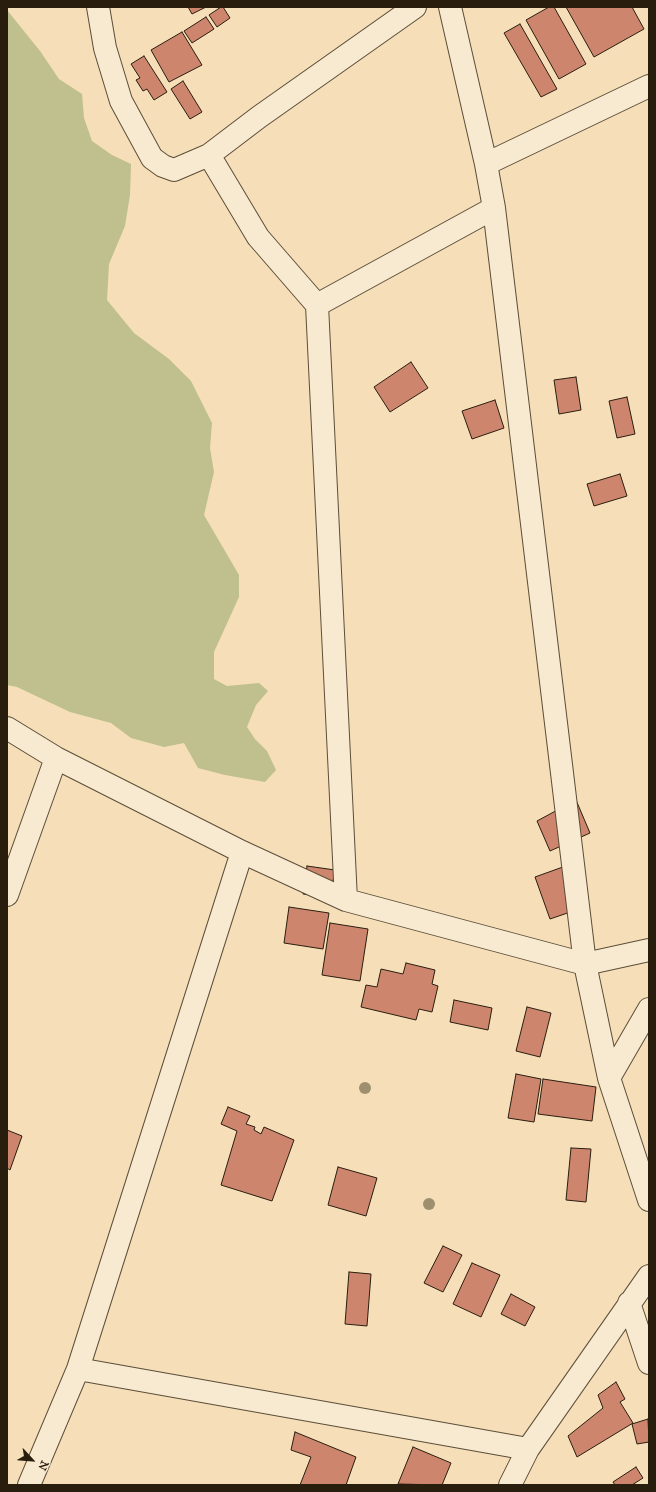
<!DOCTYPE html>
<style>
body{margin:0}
#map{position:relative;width:656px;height:1492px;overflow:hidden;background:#f5deb8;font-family:"IM FELL Great Primer",serif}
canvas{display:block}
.frame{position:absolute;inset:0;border:8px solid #291e0e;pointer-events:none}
.north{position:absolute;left:12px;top:1440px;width:40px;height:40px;-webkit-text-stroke:3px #f8ead1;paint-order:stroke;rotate:116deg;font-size:11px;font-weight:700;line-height:16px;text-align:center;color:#291e0e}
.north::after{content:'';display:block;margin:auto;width:14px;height:18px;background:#291e0e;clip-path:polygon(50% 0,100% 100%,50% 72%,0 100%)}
</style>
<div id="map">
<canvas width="656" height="1492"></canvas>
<div class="frame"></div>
<div class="north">N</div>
</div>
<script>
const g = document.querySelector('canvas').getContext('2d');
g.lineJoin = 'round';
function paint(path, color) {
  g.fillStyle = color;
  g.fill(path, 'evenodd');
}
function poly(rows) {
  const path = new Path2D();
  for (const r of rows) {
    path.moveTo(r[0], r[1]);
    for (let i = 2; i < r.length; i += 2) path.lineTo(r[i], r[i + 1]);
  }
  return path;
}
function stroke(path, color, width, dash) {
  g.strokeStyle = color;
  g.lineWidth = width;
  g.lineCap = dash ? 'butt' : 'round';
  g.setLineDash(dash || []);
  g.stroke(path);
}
paint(poly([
 [7,10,40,51,59,79,82,94,84,118,92,141,112,155,131,164,130,195,125,226,109,264,107,300,134,333,169,359,191,381,212,423,210,448,214,472,204,515,239,575,239,597,214,652,214,679,227,686,259,683,268,691,256,705,247,727,255,739,267,751,276,770,265,782,225,775,198,768,184,743,164,747,131,738,111,723,70,712,17,687,7,685]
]), '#bfc08d');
const building = poly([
 [188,7,206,7,192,14,188,7],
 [221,7,223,7,230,18,217,27,209,15,221,7],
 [549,7,554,7,586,64,559,79,526,20,549,7],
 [566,7,632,7,644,29,594,57,566,7],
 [206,17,214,29,192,43,184,31,206,17],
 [520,24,557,89,541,97,504,33,520,24],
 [182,32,202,65,169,82,151,50,182,32],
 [144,56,167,92,154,100,147,89,143,91,136,80,140,78,131,64,144,56],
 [183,81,202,112,190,119,171,89,183,81],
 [411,362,428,388,390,412,374,387,411,362],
 [576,377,581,410,559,414,554,380,576,377],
 [627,397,635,434,617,438,609,401,627,397],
 [495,400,504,428,472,439,462,411,495,400],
 [620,474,627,496,594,506,587,484,620,474],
 [576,800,590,833,550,851,537,821,576,800],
 [574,863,588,906,550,919,535,877,574,863],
 [307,866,335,870,330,898,303,894,307,866],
 [289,907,329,913,323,949,284,943,289,907],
 [330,923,368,929,360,981,322,975,330,923],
 [406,963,435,970,432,984,438,986,432,1012,419,1009,416,1020,361,1007,366,985,377,987,381,969,403,974,406,963],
 [454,1000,492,1008,488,1030,450,1022,454,1000],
 [527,1007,551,1013,540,1057,516,1051,527,1007],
 [516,1074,541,1079,534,1122,508,1118,516,1074],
 [543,1079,596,1087,592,1121,538,1114,543,1079],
 [228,1107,250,1116,246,1124,255,1127,254,1130,261,1134,264,1127,294,1140,272,1201,221,1185,237,1131,221,1124,228,1107],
 [7,1130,22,1136,10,1170,7,1168,7,1130],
 [571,1148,591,1149,586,1202,566,1200,571,1148],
 [338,1167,377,1178,366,1216,328,1205,338,1167],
 [443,1246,462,1255,443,1292,424,1283,443,1246],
 [472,1263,500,1275,481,1317,453,1304,472,1263],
 [349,1272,371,1274,367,1326,345,1324,349,1272],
 [511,1294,535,1307,525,1326,501,1314,511,1294],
 [616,1382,625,1399,620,1402,633,1423,577,1457,568,1436,603,1408,598,1395,616,1382],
 [648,1419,649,1442,637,1444,632,1424,648,1419],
 [295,1432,356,1457,346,1485,300,1485,311,1457,291,1450,295,1432],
 [413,1447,451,1463,442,1485,398,1484,413,1447],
 [636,1467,643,1478,632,1485,615,1485,613,1482,636,1467]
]);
paint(building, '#cd856d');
stroke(building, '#291e0e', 1);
const street = poly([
 [98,7,105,48,121,101,152,158,163,166,174,170,209,155,259,117,415,7],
 [450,7,486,164,494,208,585,964,609,1078,649,1200],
 [209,155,258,237,317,305,346,900],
 [486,164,649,86],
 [317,305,494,208],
 [7,728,56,758,242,852,346,900,585,964,649,950],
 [7,895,56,758],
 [609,1078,649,1009],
 [629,1303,649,1363],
 [78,1369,528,1449],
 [29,1485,78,1369,242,852],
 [510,1485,528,1449,649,1276]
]);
stroke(street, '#5c4e38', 24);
stroke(street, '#f8ead1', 22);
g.fillStyle = '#9e8f6f';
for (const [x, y] of [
 [365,1088],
 [429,1204]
]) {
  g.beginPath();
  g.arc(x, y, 6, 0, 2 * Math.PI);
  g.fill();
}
</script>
